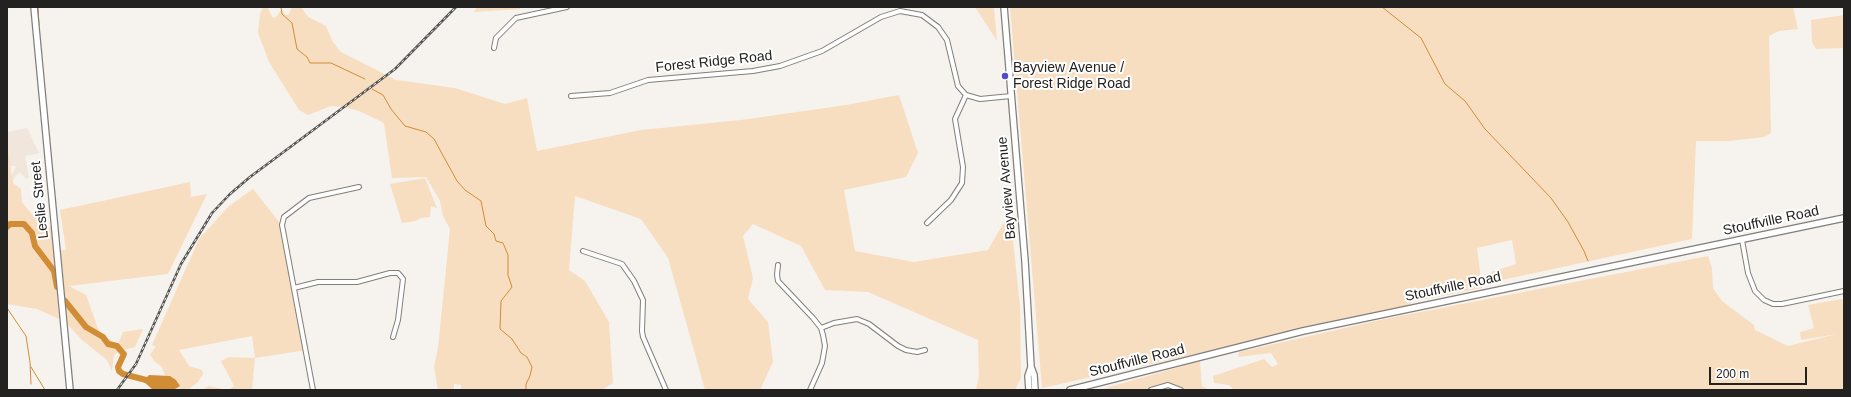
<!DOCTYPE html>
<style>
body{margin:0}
#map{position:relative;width:1851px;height:397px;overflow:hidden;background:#f6f2ed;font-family:Helvetica,sans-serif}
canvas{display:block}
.frame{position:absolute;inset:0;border:8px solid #232220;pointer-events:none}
.scale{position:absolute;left:1709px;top:367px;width:98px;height:18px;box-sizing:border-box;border:2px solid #232220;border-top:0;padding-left:5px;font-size:12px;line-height:14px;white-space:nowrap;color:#232220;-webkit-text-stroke:3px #fff;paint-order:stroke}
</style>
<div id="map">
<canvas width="1851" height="397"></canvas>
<div class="frame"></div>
<div class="scale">200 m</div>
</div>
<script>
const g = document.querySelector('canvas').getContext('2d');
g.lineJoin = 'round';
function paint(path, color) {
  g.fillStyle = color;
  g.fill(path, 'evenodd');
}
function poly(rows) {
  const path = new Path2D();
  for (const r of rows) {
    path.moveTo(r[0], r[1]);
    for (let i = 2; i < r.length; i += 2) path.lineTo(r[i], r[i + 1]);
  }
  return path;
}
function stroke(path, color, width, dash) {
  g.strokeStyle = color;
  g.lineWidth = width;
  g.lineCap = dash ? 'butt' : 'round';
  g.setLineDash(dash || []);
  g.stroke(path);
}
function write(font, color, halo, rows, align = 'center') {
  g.font = font + ' Helvetica,sans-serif';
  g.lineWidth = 4;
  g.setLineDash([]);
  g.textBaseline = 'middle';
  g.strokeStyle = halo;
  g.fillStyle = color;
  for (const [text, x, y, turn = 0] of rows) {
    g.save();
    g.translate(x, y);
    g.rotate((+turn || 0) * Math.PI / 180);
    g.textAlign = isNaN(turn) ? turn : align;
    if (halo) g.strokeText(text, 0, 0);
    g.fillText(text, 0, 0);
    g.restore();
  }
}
paint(poly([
 [27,128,39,153,25,156,29,177,26,179,20,172,15,177,8,192,7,185,16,166,9,166,7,160,7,132]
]), '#f0e6dc');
paint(poly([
 [263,7,267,7,273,18,277,16,281,10,286,15,289,14,292,7,301,7,308,17,326,26,333,42,341,52,396,80,455,88,505,104,527,98,537,151,641,130,741,120,846,105,899,95,918,153,906,177,844,190,855,251,914,262,988,250,1012,208,1013,240,1020,306,1021,378,1015,390,976,390,979,376,978,340,868,292,825,290,801,246,753,224,743,236,753,278,748,299,768,322,773,362,760,390,705,390,668,258,641,219,575,196,569,270,585,281,609,322,613,383,602,390,461,390,461,385,454,384,454,390,438,390,434,367,438,348,450,229,443,216,440,201,426,177,392,178,384,124,382,122,359,111,344,107,331,106,308,115,299,110,269,62,258,33,260,14],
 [477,7,520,7,520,9,474,12],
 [975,7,994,7,997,41],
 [1010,7,1793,7,1798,29,1779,31,1769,36,1771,133,1764,137,1729,141,1696,141,1692,239,1493,282,1491,272,1516,264,1512,240,1477,248,1482,288,1410,302,1411,306,1042,388],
 [1844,15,1844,48,1816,49,1812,42,1811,20],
 [7,143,13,183,21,189,22,202,35,218,45,219,51,229,53,240,59,319,37,309,7,304],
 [425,178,437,208,431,206,430,217,421,218,415,221,402,223,390,184],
 [190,182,191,197,207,194,168,274,69,286,86,295,100,334,118,344,123,332,143,329,135,347,120,351,114,355,112,371,107,360,82,340,67,324,61,250,66,250,60,210],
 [253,189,284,228,307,350,255,358,252,390,201,390,209,386,222,389,230,389,234,386,221,361,229,357,255,358,252,336,179,350,189,366,202,370,203,374,198,382,188,390,160,390,168,388,165,376,162,367,154,361,150,354,156,347,152,345,199,239,229,206],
 [1708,256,1712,268,1713,288,1722,301,1754,325,1755,330,1788,346,1837,334,1801,340,1800,332,1814,328,1808,305,1842,299,1844,308,1844,390,1234,390,1229,385,1214,383,1213,376,1264,359,1272,367,1278,364,1271,353,1238,357,1239,352,1385,319],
 [1200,361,1202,386,1209,390,1099,390]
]), '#f8dec1');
paint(poly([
 [149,375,170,376,176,380,180,386,175,389,153,390,143,381]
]), '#d18d35');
stroke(poly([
 [38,7,39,25],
 [281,7,282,14,292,23,297,49,307,57,310,63,331,63,365,79],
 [1382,7,1421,38,1445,84,1465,101,1485,129,1551,198,1568,222,1584,251,1588,261],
 [372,89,383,95,391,109,405,126,426,132,434,139,457,181,465,190,481,201,486,226,494,234,496,241,503,243,508,255,508,275,512,287,501,301,500,329,512,339,521,353,527,357,532,367,530,376,526,384,526,390],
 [7,308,26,336,30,362,31,384],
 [31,367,45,390]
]), '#d18d35', 1);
stroke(poly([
 [7,227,10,224,24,224,32,233,35,246,54,271,57,287],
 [65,301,86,327,103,337,108,344,117,346,122,352,124,354,118,367,119,371,123,374,150,381]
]), '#d18d35', 6);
const street = poly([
 [494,48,496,38,516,18,567,7],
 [571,96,610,93,648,80,753,71,780,66,822,51,881,17,900,11,922,15,938,27,947,40,958,86,966,95,980,99,1011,96],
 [927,223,951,200,962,183,963,167,955,119,966,95],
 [1742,240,1748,273,1755,291,1764,300,1773,304,1782,304,1844,291],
 [583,251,622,264,634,281,643,300,642,331,643,337,666,390],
 [778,265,777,275,778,281,813,318,821,328,823,335,825,346,822,363,810,390],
 [294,288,318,282,357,282,390,273,398,273,403,279,398,320,393,337],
 [821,328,834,323,857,319,869,324,898,346,906,350,917,352,925,350],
 [313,390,282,225,284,217,309,198,359,187],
 [1151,390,1168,385,1181,390]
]);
const secondary = poly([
 [34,7,70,390],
 [1004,7,1025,261,1031,367,1034,375,1035,390],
 [1029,390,1028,376,1031,367],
 [1070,390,1303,331,1844,218]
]);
stroke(street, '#827e7a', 6);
stroke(secondary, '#827e7a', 8);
stroke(street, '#fff', 4);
stroke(secondary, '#fff', 5.5);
const rail = poly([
 [117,390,136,364,181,264,212,213,230,194,250,177,395,69,456,7]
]);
stroke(rail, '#555350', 2.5);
stroke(rail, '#fff', 1, [3]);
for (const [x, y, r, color] of [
 [1005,76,4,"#524cc4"]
]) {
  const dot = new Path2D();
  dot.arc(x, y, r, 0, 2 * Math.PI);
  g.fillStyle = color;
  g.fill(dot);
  stroke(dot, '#fff', 1.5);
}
write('14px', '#232220', '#fff', [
 ["Forest Ridge Road",714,62,-6],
 ["Bayview Avenue",1007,188,-95],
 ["Leslie Street",40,200,-96],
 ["Stouffville Road",1771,221,-12],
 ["Stouffville Road",1453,287,-12],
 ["Stouffville Road",1137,361,-14]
]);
write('14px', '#232220', '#fff', [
 ["Bayview Avenue /",1013,68],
 ["Forest Ridge Road",1013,84]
], 'left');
</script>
